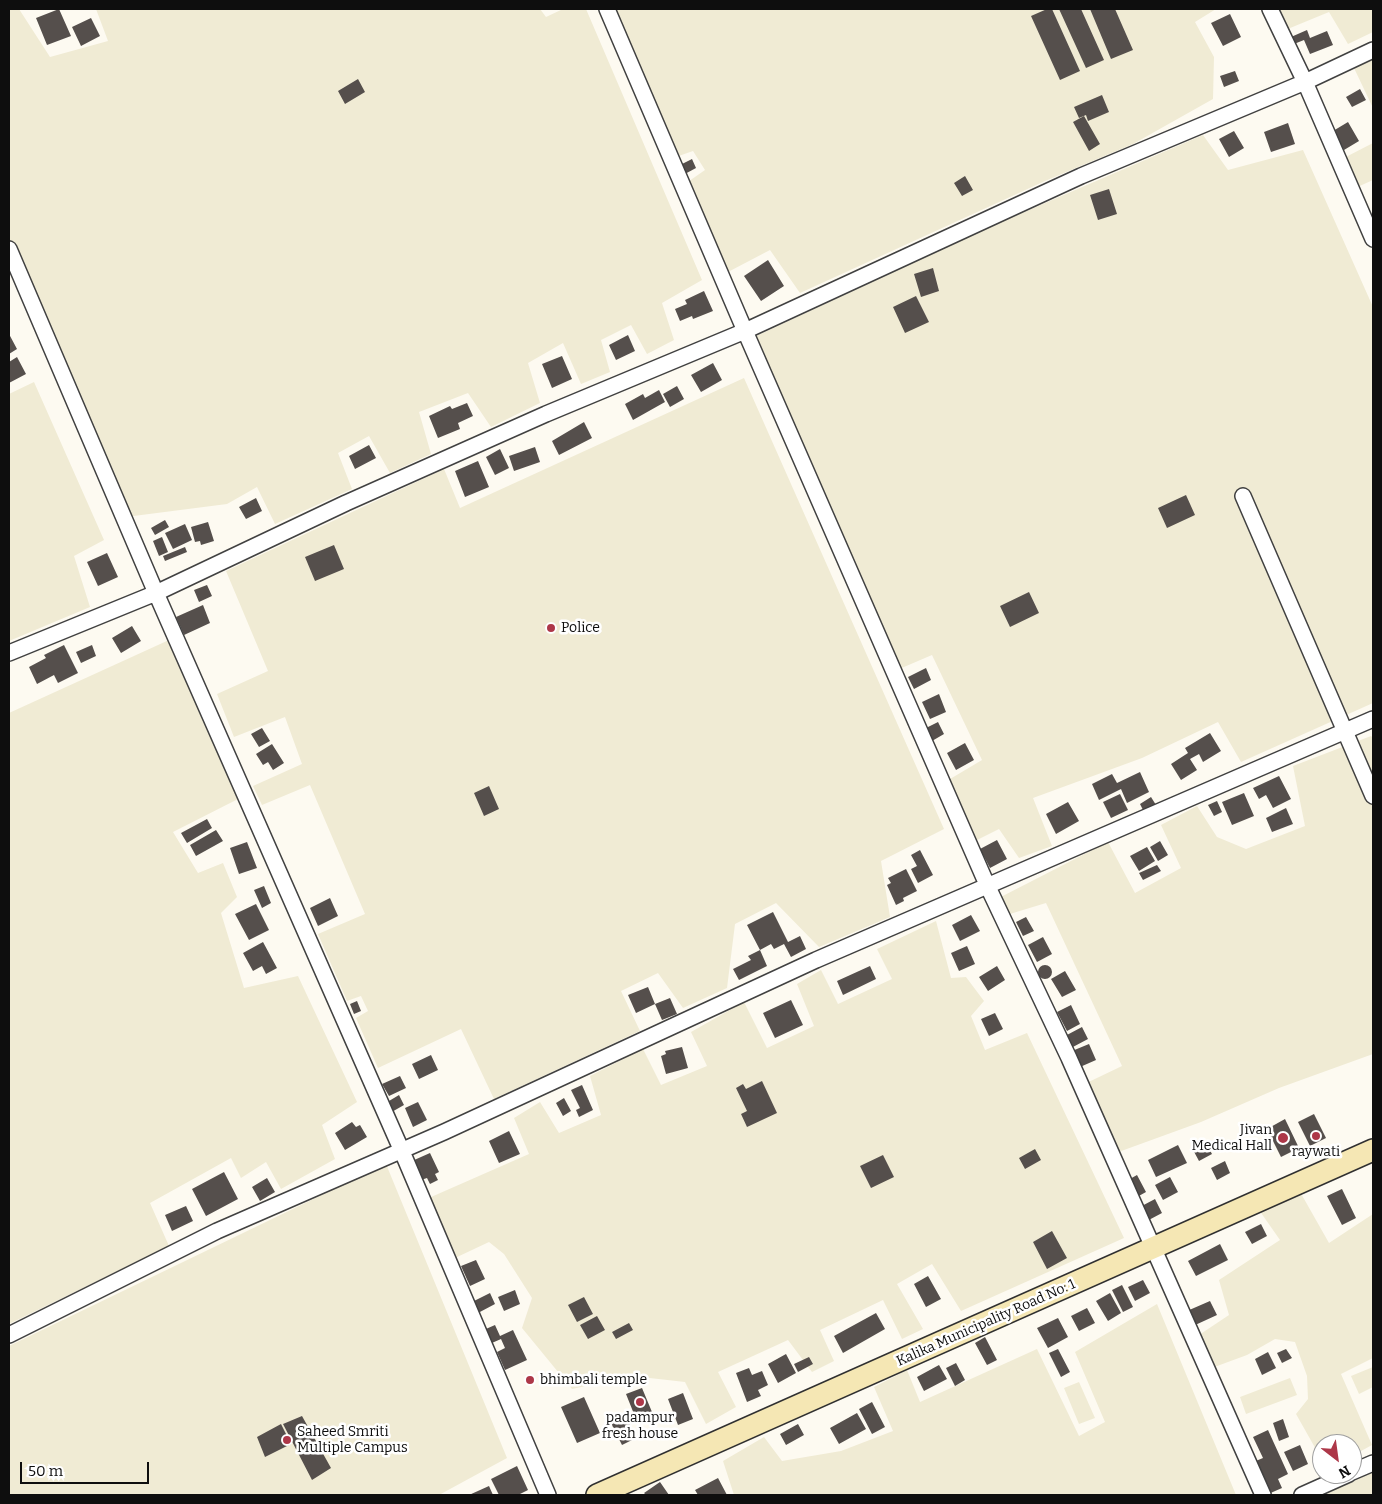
<!DOCTYPE html>
<style>
body{margin:0}
#map{position:relative;width:1382px;height:1504px;overflow:hidden;background:#fdfaf1;font-family:Bitter,serif}
canvas{display:block}
.frame{position:absolute;inset:0;border:10px solid #0e0e0e;pointer-events:none}
.north{position:absolute;left:1312px;top:1434px;width:50px;height:50px;box-sizing:border-box;background:#fff;border:1px solid #9f9f9f;border-radius:50%;rotate:150deg;font-size:14px;font-weight:700;line-height:20px;text-align:center;color:#0e0e0e}
.north::after{content:'';display:block;margin:auto;width:18px;height:22px;background:#ad3748;clip-path:polygon(50% 0,100% 100%,50% 72%,0 100%)}
.scale{position:absolute;left:20px;top:1462px;width:129px;height:22px;box-sizing:border-box;border:2px solid #0e0e0e;border-top:0;padding-left:6px;font-size:15px;line-height:18px;white-space:nowrap;color:#0e0e0e;-webkit-text-stroke:4px #fff;paint-order:stroke}
</style>
<div id="map">
<canvas width="1382" height="1504"></canvas>
<div class="frame"></div>
<div class="north">N</div>
<div class="scale">50 m</div>
</div>
<script>
const g = document.querySelector('canvas').getContext('2d');
g.lineJoin = 'round';
function paint(path, color) {
  g.fillStyle = color;
  g.fill(path, 'evenodd');
}
function poly(rows) {
  const path = new Path2D();
  for (const r of rows) {
    if (r.length === 3) {
      path.moveTo(r[0] + r[2], r[1]);
      path.arc(r[0], r[1], r[2], 0, 2 * Math.PI);
      continue;
    }
    path.moveTo(r[0], r[1]);
    for (let i = 2; i < r.length; i += 2) path.lineTo(r[i], r[i + 1]);
  }
  return path;
}
function stroke(path, color, width, dash) {
  g.strokeStyle = color;
  g.lineWidth = width;
  g.lineCap = dash ? 'butt' : 'round';
  g.setLineDash(dash || []);
  g.stroke(path);
}
function write(font, color, halo, rows, align = 'center') {
  g.font = font + ' Bitter,serif';
  g.lineWidth = 5;
  g.setLineDash([]);
  g.textBaseline = 'middle';
  g.strokeStyle = halo;
  g.fillStyle = color;
  for (const [text, x, y, turn = 0] of rows) {
    g.save();
    g.translate(x, y);
    g.rotate((+turn || 0) * Math.PI / 180);
    g.textAlign = isNaN(turn) ? turn : align;
    if (halo) g.strokeText(text, 0, 0);
    g.fillText(text, 0, 0);
    g.restore();
  }
}
paint(poly([
 [9,9,19,9,50,57,108,41,96,9,540,9,546,17,563,9,586,9,702,280,662,303,674,340,647,354,631,325,601,340,610,372,581,384,563,343,528,363,540,403,491,427,468,393,419,412,431,454,390,473,369,436,338,453,352,489,275,524,257,487,227,504,118,518,9,263],
 [609,9,1216,9,1195,22,1214,57,1213,99,1133,144,1045,181,800,293,770,250,728,272,682,186,705,170,693,151,670,159],
 [1266,9,1373,9,1373,32,1348,44,1329,12,1278,33],
 [1373,60,1373,108,1354,68],
 [1203,135,1228,170,1303,150,1373,307,1373,703,1241,762,1218,722,1142,758,1033,798,1052,846,1019,858,999,829,971,843,945,782,982,760,932,655,897,670,754,337,994,225],
 [1373,143,1373,180,1353,189,1340,160],
 [744,378,944,829,881,861,890,917,819,947,776,903,735,924,727,988,683,1008,658,973,621,991,640,1031,494,1099,461,1029,378,1068,356,1018,368,1011,361,996,347,1001,318,934,365,914,310,785,262,805,253,786,302,764,285,717,234,737,217,694,268,671,226,571,444,469,460,508],
 [34,382,104,540,74,556,90,607,9,641,9,394],
 [169,640,240,798,173,832,198,873,223,863,237,897,221,913,244,988,298,976,357,1102,322,1125,335,1159,281,1189,266,1162,241,1178,231,1158,150,1203,169,1246,9,1324,9,713],
 [1371,736,1373,738,1373,1054,1279,1088,1201,1122,1113,1154,1074,1089,1122,1066,1046,903,1000,917,993,901,1108,842,1135,893,1181,868,1161,825,1197,806,1217,837,1246,849,1305,826,1293,766],
 [936,921,951,978,966,977,984,1001,971,1016,985,1050,1027,1033,1124,1238,961,1311,932,1264,897,1284,923,1329,902,1339,883,1300,820,1330,834,1361,812,1372,788,1340,718,1372,736,1407,706,1424,685,1382,632,1376,572,1389,522,1328,532,1298,504,1254,489,1242,455,1258,422,1201,529,1154,514,1118,540,1102,559,1133,601,1115,590,1076,643,1049,661,1085,707,1066,691,1032,744,1002,767,1048,814,1026,797,984,821,970,838,1004,892,979,877,949],
 [386,1164,507,1458,439,1495,9,1495,9,1346],
 [1299,1190,1329,1243,1373,1214,1373,1358,1341,1374,1372,1445,1352,1456,1352,1444,1322,1444,1322,1460,1296,1414,1308,1399,1307,1376,1295,1342,1275,1339,1247,1355,1209,1369,1196,1337,1229,1315,1219,1280,1280,1240,1259,1210],
 [1157,1304,1236,1495,734,1495,723,1461,764,1437,782,1461,841,1451,893,1431,874,1387,907,1370,920,1402,1037,1349,1079,1436,1105,1422,1075,1352],
 [1373,1367,1373,1387,1359,1394,1351,1376],
 [1290,1378,1297,1395,1246,1414,1240,1397],
 [1079,1382,1095,1418,1079,1424,1064,1388],
 [1373,1472,1373,1495,1324,1495]
]), '#f0ebd4');
paint(poly([
 [59,9,71,36,47,45,36,18],
 [1047,9,1052,9,1080,71,1060,80,1031,16],
 [1059,9,1081,9,1104,60,1086,68],
 [1090,9,1115,9,1133,50,1111,59],
 [1230,14,1241,37,1223,46,1211,23],
 [91,18,100,36,81,46,72,27],
 [1307,30,1310,38,1327,31,1333,45,1310,54,1304,40,1294,44,1291,37],
 [1235,71,1239,81,1224,87,1220,76],
 [358,79,365,92,345,104,338,91],
 [1360,89,1366,100,1352,107,1346,97],
 [1102,95,1109,112,1088,121,1086,115,1079,118,1074,107],
 [1084,116,1100,144,1089,151,1073,122],
 [1348,122,1359,141,1344,150,1333,131],
 [1288,123,1295,144,1271,152,1264,132],
 [1234,131,1244,148,1229,157,1219,139],
 [692,159,696,168,683,175,678,166],
 [965,176,973,190,962,196,954,183],
 [1109,189,1117,214,1098,220,1090,195],
 [768,260,784,286,761,301,744,276],
 [933,268,939,291,921,297,914,274],
 [704,291,713,311,693,319,692,316,680,321,675,309,687,304,685,300],
 [916,296,929,322,905,333,893,307],
 [9,334,17,349,9,354],
 [628,335,635,351,616,360,609,345],
 [562,356,572,379,552,388,542,364],
 [17,357,26,374,9,383,9,362],
 [713,363,722,380,701,392,691,375],
 [677,386,684,399,670,407,663,394],
 [659,390,665,402,633,420,625,404,643,394,645,398],
 [467,403,473,416,458,423,460,429,438,438,429,416,450,406,452,409],
 [584,422,592,438,559,455,552,441],
 [369,445,376,458,355,469,349,456],
 [535,447,540,462,514,471,509,456],
 [500,449,509,468,495,475,486,457],
 [478,461,489,487,465,497,455,471],
 [1186,495,1195,515,1167,528,1158,508],
 [256,498,262,511,246,519,239,507],
 [165,520,169,527,155,535,151,528],
 [208,522,214,541,201,545,200,541,195,542,191,527],
 [185,524,192,540,173,549,165,533],
 [162,537,168,552,159,556,153,541],
 [334,545,344,569,315,581,305,557],
 [185,547,187,552,165,561,163,556],
 [107,553,118,577,98,586,87,562],
 [207,585,212,596,199,602,194,590],
 [1029,592,1039,613,1010,627,1000,606],
 [203,605,210,623,184,635,176,617],
 [132,626,141,641,121,653,112,638],
 [64,645,78,673,58,683,54,675,37,684,29,667,46,658,44,655],
 [92,645,96,656,81,663,76,652],
 [926,668,931,680,914,689,908,677],
 [939,694,946,712,930,719,922,702],
 [938,722,944,734,932,741,926,728],
 [262,728,270,741,259,747,251,734],
 [1210,733,1221,751,1203,762,1199,754,1190,759,1197,770,1181,780,1171,764,1188,753,1185,748],
 [965,743,974,760,956,770,947,753],
 [272,744,284,763,273,770,268,762,263,765,256,754],
 [1140,772,1149,792,1127,803,1121,789,1099,800,1092,784,1112,774,1117,783],
 [1279,776,1291,799,1273,808,1266,795,1259,799,1253,788],
 [489,786,499,809,484,816,474,793],
 [1244,793,1254,816,1232,825,1222,802],
 [1120,794,1128,810,1111,818,1103,802],
 [1151,797,1156,805,1144,812,1140,804],
 [1217,801,1222,812,1214,816,1208,805],
 [1068,802,1079,821,1056,834,1046,814],
 [1286,808,1293,824,1272,832,1266,818],
 [207,819,212,828,187,843,181,833],
 [216,830,223,841,196,856,190,845],
 [997,840,1007,859,990,868,980,849],
 [1160,841,1168,855,1158,861,1150,847],
 [247,842,257,868,239,874,230,848],
 [1147,847,1155,861,1139,871,1130,856],
 [920,850,933,875,918,883,911,869,917,866,911,855],
 [1157,865,1161,871,1143,880,1139,873],
 [906,869,917,891,903,898,904,901,896,905,887,885,891,883,888,878],
 [264,886,271,903,262,908,254,890],
 [330,898,338,916,318,926,310,908],
 [256,904,269,930,249,940,235,914],
 [773,912,788,942,800,936,806,949,791,957,784,944,774,949,771,944,760,950,747,925],
 [971,915,980,931,960,941,952,925],
 [1026,917,1034,931,1023,936,1016,922],
 [1043,937,1052,954,1037,962,1028,945],
 [263,942,277,968,266,974,262,966,253,971,243,953],
 [967,946,975,964,959,971,951,953],
 [760,950,767,966,739,980,733,969,751,960,748,956],
 [1045,972,7],
 [870,966,876,979,843,995,837,981],
 [997,966,1005,980,988,991,979,977],
 [1065,971,1076,990,1062,997,1051,979],
 [648,987,655,1004,636,1013,628,995],
 [670,998,677,1014,662,1020,655,1004],
 [791,1000,803,1025,775,1038,763,1013],
 [357,1001,361,1011,354,1014,350,1004],
 [1071,1005,1080,1024,1067,1031,1057,1012],
 [995,1013,1003,1029,989,1036,981,1019],
 [1082,1027,1088,1039,1071,1048,1065,1036],
 [1089,1044,1096,1060,1080,1067,1072,1051],
 [682,1047,688,1068,666,1074,661,1056,666,1054,665,1051],
 [431,1055,438,1070,419,1079,412,1064],
 [400,1076,406,1088,389,1096,382,1084],
 [762,1081,777,1113,747,1127,741,1114,747,1111,736,1088,743,1084,746,1089],
 [582,1085,593,1110,579,1117,576,1110,580,1108,571,1090],
 [399,1095,404,1105,390,1113,384,1104],
 [564,1098,571,1111,563,1116,556,1103],
 [418,1102,427,1120,413,1127,405,1108],
 [1314,1114,1326,1138,1310,1146,1298,1122],
 [1285,1119,1299,1148,1281,1157,1267,1129],
 [352,1122,356,1127,360,1125,367,1137,345,1150,335,1133],
 [509,1131,520,1154,499,1163,489,1141],
 [1205,1141,1212,1154,1199,1161,1192,1148],
 [1178,1145,1187,1163,1156,1177,1148,1160],
 [1035,1149,1041,1160,1025,1169,1019,1158],
 [430,1153,439,1172,435,1174,438,1180,430,1184,427,1178,421,1180,412,1161],
 [883,1155,894,1177,871,1188,860,1166],
 [1225,1161,1230,1173,1217,1180,1211,1168],
 [224,1172,238,1199,206,1216,192,1189],
 [1137,1175,1146,1192,1137,1197,1128,1180],
 [1170,1177,1178,1192,1163,1200,1155,1185],
 [267,1178,275,1192,260,1201,252,1187],
 [1342,1189,1356,1218,1342,1225,1327,1196],
 [1155,1199,1162,1213,1145,1222,1138,1208],
 [186,1206,193,1221,172,1231,165,1215],
 [1261,1224,1267,1236,1252,1244,1245,1232],
 [1052,1231,1067,1258,1047,1269,1033,1242],
 [1220,1244,1228,1260,1196,1276,1188,1261],
 [476,1260,485,1279,470,1286,461,1266],
 [928,1276,941,1299,926,1307,914,1284],
 [1143,1280,1150,1293,1135,1301,1128,1287],
 [1122,1285,1133,1307,1123,1312,1112,1290],
 [515,1290,520,1304,504,1311,498,1297],
 [490,1293,495,1304,478,1313,472,1302],
 [1110,1293,1121,1313,1108,1321,1096,1301],
 [584,1297,593,1314,577,1322,568,1305],
 [1210,1301,1217,1315,1193,1326,1187,1311],
 [1087,1308,1095,1323,1079,1331,1071,1316],
 [876,1313,885,1329,843,1353,834,1336],
 [597,1316,605,1330,588,1339,580,1325],
 [1058,1318,1068,1337,1048,1348,1037,1328],
 [629,1323,633,1330,616,1339,612,1332],
 [495,1325,500,1336,513,1330,527,1360,505,1370,497,1352,505,1348,501,1339,485,1346,479,1332],
 [985,1337,997,1360,987,1365,975,1343],
 [1058,1349,1070,1372,1061,1377,1049,1353],
 [1286,1349,1292,1358,1282,1363,1277,1353],
 [1268,1352,1276,1368,1262,1375,1255,1359],
 [786,1354,796,1373,778,1383,768,1364],
 [809,1357,813,1364,798,1372,794,1364],
 [956,1363,965,1380,955,1386,946,1368],
 [939,1365,947,1379,924,1391,917,1377],
 [749,1368,752,1375,762,1371,768,1385,758,1390,761,1396,747,1402,736,1373],
 [642,1388,652,1412,636,1419,626,1394],
 [683,1393,693,1419,678,1425,668,1399],
 [584,1397,600,1433,577,1443,561,1407],
 [872,1402,885,1427,872,1434,859,1409],
 [857,1413,866,1429,839,1444,830,1428],
 [302,1416,331,1468,312,1480,283,1424],
 [626,1416,636,1438,622,1445,611,1423],
 [1283,1419,1289,1437,1279,1441,1273,1423],
 [281,1424,291,1444,265,1457,257,1437],
 [798,1424,804,1435,786,1445,780,1434],
 [1268,1430,1288,1474,1278,1479,1282,1488,1266,1495,1251,1463,1263,1458,1253,1437],
 [1300,1445,1308,1464,1293,1471,1284,1452],
 [517,1466,528,1490,518,1495,499,1495,491,1479],
 [718,1478,727,1495,698,1495,695,1490],
 [660,1482,669,1495,646,1495,644,1493],
 [489,1486,493,1495,469,1495]
]), '#554f4c');
const street = poly([
 [607,9,745,331,988,887,1069,1058,1263,1495],
 [1270,9,1305,82,1373,239],
 [9,249,156,593,401,1149,548,1495],
 [1243,496,1373,796],
 [9,653,156,593,346,503,546,414,745,331,1081,176,1305,82,1373,50],
 [9,1335,217,1231,444,1132,816,960,1373,719],
 [1352,1472,1373,1463],
 [1302,1495,1349,1474]
]);
const secondary = poly([
 [597,1495,1373,1150]
]);
stroke(street, '#414141', 18);
stroke(secondary, '#303030', 24);
stroke(street, '#fff', 15);
stroke(secondary, '#f5e7b4', 21);
for (const [x, y, r, color] of [
 [551,628,5,"#ad3748"],
 [1316,1136,5,"#ad3748"],
 [1283,1138,6,"#ad3748"],
 [530,1380,5,"#ad3748"],
 [640,1402,5,"#ad3748"],
 [287,1440,5,"#ad3748"]
]) {
  const dot = new Path2D();
  dot.arc(x, y, r, 0, 2 * Math.PI);
  g.fillStyle = color;
  g.fill(dot);
  stroke(dot, '#fff', 2);
}
write('14px', '#0e0e0e', '#fff', [
 ["Police",561,628],
 ["Jivan",1272,1130,"right"],
 ["Medical Hall",1272,1146,"right"],
 ["raywati",1316,1152,"center"],
 ["bhimbali temple",540,1380],
 ["padampur",640,1418,"center"],
 ["fresh house",640,1434,"center"],
 ["Saheed Smriti",297,1432],
 ["Multiple Campus",297,1448]
], 'left');
write('14px', '#0e0e0e', '#fff', [
 ["Kalika Municipality Road No: 1",986,1323,-24]
]);
</script>
